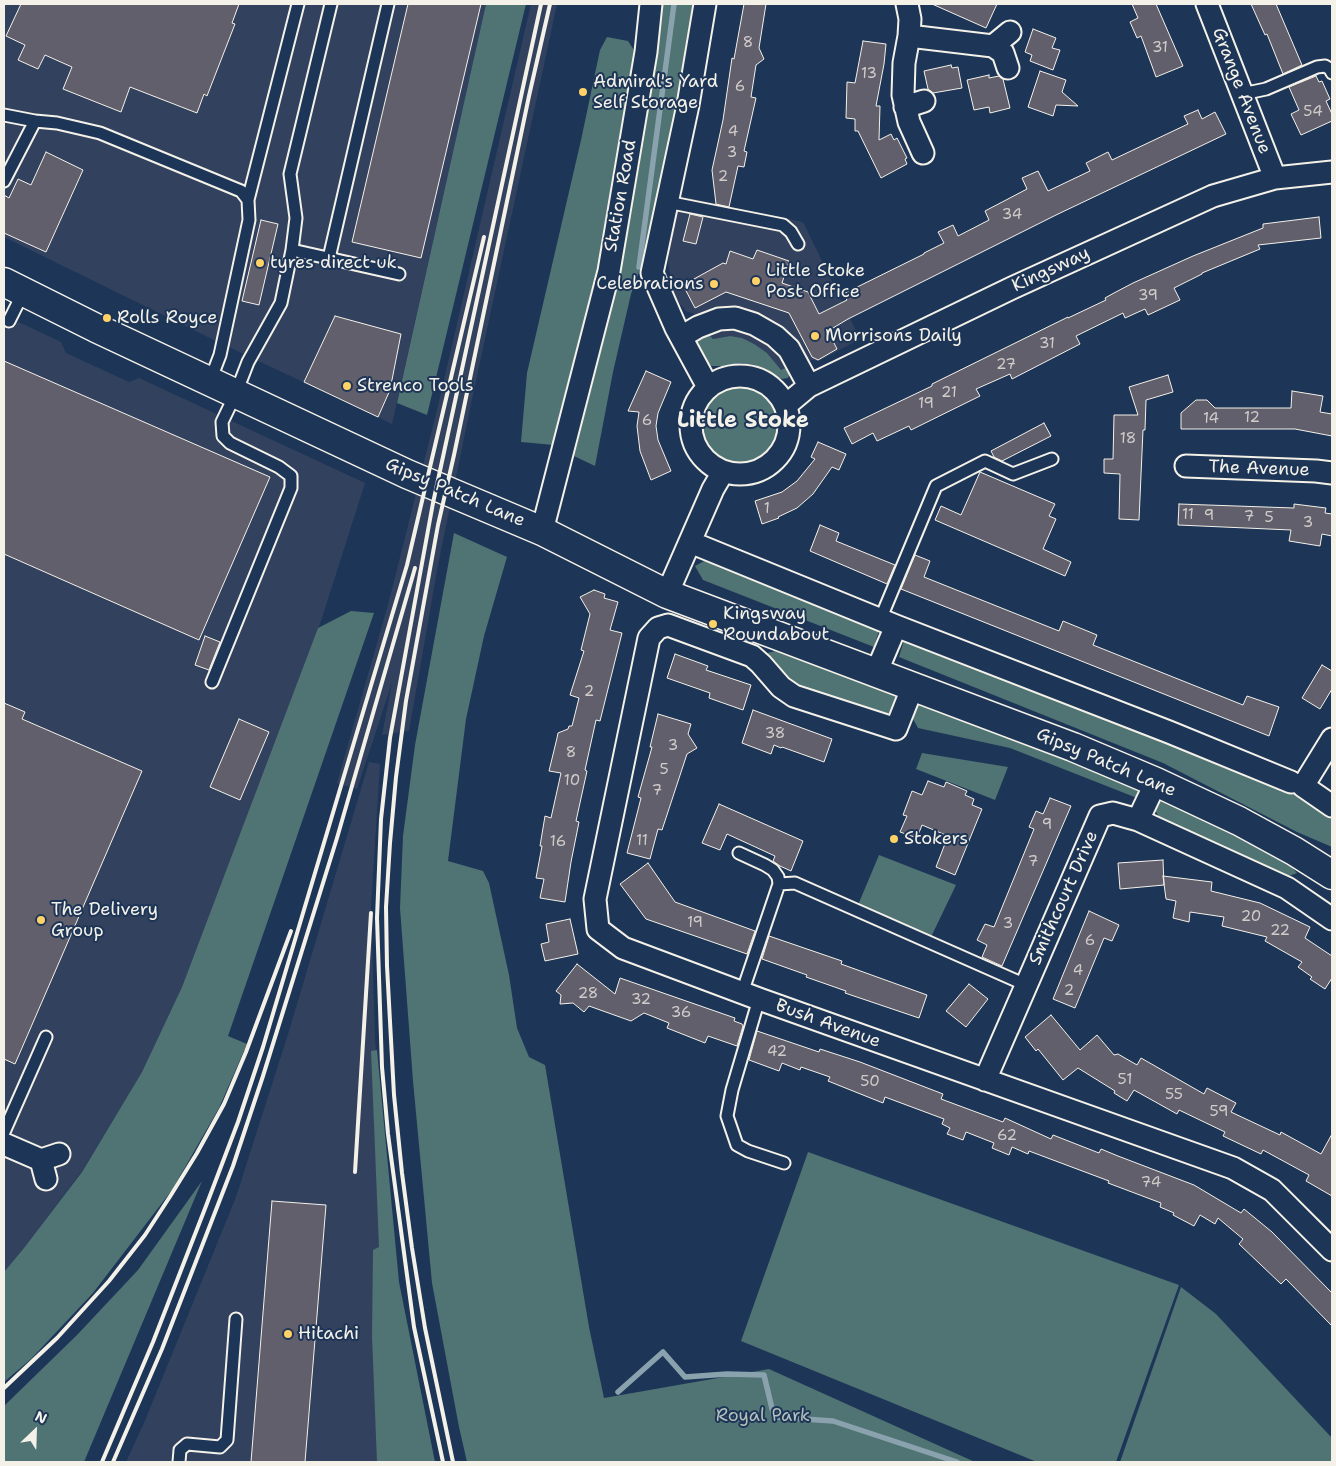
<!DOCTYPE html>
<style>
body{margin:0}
#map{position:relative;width:1336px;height:1466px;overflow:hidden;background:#1d3557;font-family:"Shantell Sans",sans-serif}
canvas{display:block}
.frame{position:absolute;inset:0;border:5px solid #f4f1e8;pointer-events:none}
.north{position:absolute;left:10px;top:1406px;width:50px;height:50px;-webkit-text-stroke:4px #1d3557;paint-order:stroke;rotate:24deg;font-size:14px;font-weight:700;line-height:20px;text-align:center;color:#f4f1e8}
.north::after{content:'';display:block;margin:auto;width:18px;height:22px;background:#f4f1e8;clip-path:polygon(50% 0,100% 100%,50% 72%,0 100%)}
</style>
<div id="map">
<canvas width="1336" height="1466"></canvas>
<div class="frame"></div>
<div class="north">N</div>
</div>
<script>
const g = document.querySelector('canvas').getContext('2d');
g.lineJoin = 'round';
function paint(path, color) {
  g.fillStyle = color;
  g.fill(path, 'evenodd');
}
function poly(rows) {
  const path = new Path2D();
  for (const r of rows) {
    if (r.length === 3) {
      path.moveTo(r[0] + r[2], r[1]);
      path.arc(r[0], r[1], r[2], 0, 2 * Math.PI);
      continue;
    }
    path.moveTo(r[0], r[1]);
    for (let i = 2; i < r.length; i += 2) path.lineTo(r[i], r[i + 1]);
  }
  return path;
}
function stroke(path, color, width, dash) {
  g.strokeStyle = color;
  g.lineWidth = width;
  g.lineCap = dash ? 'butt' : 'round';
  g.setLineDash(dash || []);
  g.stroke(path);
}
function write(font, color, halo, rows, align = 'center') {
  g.font = font + ' "Shantell Sans",sans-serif';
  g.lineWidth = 4;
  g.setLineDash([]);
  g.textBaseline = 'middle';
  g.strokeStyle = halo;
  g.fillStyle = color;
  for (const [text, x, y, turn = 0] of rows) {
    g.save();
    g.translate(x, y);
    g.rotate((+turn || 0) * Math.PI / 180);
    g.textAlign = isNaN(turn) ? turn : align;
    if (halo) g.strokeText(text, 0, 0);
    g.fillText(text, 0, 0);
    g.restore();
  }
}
paint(poly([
 [4,4,486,4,392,424,214,340,4,237],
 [531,4,557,4,471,404,438,565,409,731,382,735,392,683,357,789,337,783,389,601,437,410],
 [675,195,803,222,860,339,819,361,812,360,790,366,781,371,767,353,742,338,730,336,713,339,705,330,694,314,686,311,675,298,668,263],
 [4,315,61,342,66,353,129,382,139,378,365,483,321,621,182,987,142,1072,82,1171,24,1248,4,1272],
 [369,762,380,764,371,907,375,1039,399,1314,429,1462,126,1462,144,1423,236,1197,289,1031]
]), '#32425e');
paint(poly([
 [486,4,526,4,427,415,397,403],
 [660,4,699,4,652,236,631,294,613,372,595,466,574,456,604,338,639,167],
 [607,37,628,41,634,50,630,82,596,286,554,445,521,442,527,373,581,140,600,50],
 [705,330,713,339,730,336,742,338,754,344,767,353,781,370,790,366,791,371,788,378,782,379,754,365,742,363,722,366,712,366,704,363,696,344,699,337],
 [741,425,40],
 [454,533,507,557,484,636,466,719,448,861,483,871,489,883,509,975,517,1028,529,1057,545,1065,589,1327,604,1398,769,1369,975,1462,467,1462,459,1427,432,1283,413,1081,400,908,403,836,415,745],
 [708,559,880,627,874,647,703,580,695,566],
 [351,611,374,613,228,1036,247,1044,219,1108,172,1190,93,1293,31,1359,4,1382,4,1272,24,1248,82,1172,142,1072,182,987,318,628],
 [905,637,1299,792,1332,814,1332,847,1297,832,1163,763,899,657],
 [780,650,898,695,890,713,871,713,794,684,779,671,763,654],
 [941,701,1145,790,1137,798,1010,748,918,728,913,719,919,703],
 [922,753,1008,767,995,800,916,769],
 [1158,797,1278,852,1297,873,1289,876,1161,820,1153,807],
 [879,855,956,885,931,937,858,905],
 [377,1050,399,1282,435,1462,377,1462,372,1336,373,1250,379,1247,371,1051],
 [808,1152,1179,1285,1116,1462,1037,1462,741,1341],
 [202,1181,84,1462,4,1462,4,1406,77,1335,138,1270],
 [1181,1287,1216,1314,1332,1438,1332,1462,1120,1462]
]), '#507374');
stroke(poly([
 [639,267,674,4],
 [618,1392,663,1352,685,1377,727,1374,764,1375,774,1417,833,1421,957,1462]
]), '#89a2ad', 5.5);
const building = poly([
 [21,4,239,4,232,23,235,24,207,96,204,94,197,113,130,87,121,112,63,89,72,67,45,55,38,69,18,60,25,45,6,36,21,4],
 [408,4,481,4,421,258,352,242,408,4],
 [744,4,766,4,759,48,764,59,756,65,751,97,756,98,744,151,747,152,744,167,738,166,729,207,716,204,712,170,723,120,732,58,734,59,744,4],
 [932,4,997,4,986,28,932,4],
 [1132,4,1156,4,1183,66,1156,77,1141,36,1137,38,1130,22,1138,18,1132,4],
 [1251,4,1276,4,1302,65,1283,74,1267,34,1265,35,1251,4],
 [1033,29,1056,38,1052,48,1060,50,1053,70,1030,61,1032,55,1025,52,1033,29],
 [863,41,886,44,884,64,876,106,880,106,879,140,891,134,894,140,897,138,907,158,905,159,907,164,881,178,858,131,855,131,855,119,846,118,847,82,855,83,863,41],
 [951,65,952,68,958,67,962,88,933,93,928,89,924,71,951,65],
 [1040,71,1066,80,1062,92,1078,106,1056,105,1053,116,1028,107,1040,71],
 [989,75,989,78,999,76,1003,79,1010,108,990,113,989,107,974,110,967,80,989,75],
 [1316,76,1319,82,1322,81,1330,99,1326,101,1332,114,1332,121,1301,135,1291,114,1299,110,1289,87,1316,76],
 [1198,110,1202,119,1215,112,1226,134,1056,215,848,319,828,331,837,349,818,360,812,357,789,313,726,292,695,308,683,285,723,263,726,264,730,251,753,259,757,250,789,261,782,283,808,292,819,314,847,300,843,294,924,254,924,253,944,243,938,232,953,225,958,236,989,220,985,211,1027,189,1022,178,1038,171,1048,191,1090,171,1086,163,1108,152,1112,160,1188,124,1184,116,1198,110],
 [46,152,83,170,46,252,4,233,4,195,9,198,18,179,31,185,46,152],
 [690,214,703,217,696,244,683,241,690,214],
 [1319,217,1321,238,1258,245,1260,249,1202,273,1202,274,1174,288,1180,300,1148,315,1145,309,1125,318,1123,313,1076,336,1080,344,1012,379,1010,374,976,389,980,396,911,430,909,426,877,441,873,433,852,444,844,428,932,386,932,384,1068,317,1068,318,1106,300,1105,298,1114,293,1133,283,1193,256,1263,228,1263,224,1319,217],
 [261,220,278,224,259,305,242,301,261,220],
 [335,316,401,334,390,390,378,417,304,382,335,316],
 [4,361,270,477,199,640,4,554,4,361],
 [646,371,671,382,658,413,656,426,658,440,671,471,651,480,640,451,637,426,639,412,628,411,646,371],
 [1168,375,1173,392,1146,400,1145,430,1143,430,1139,520,1119,519,1120,474,1104,473,1104,459,1113,459,1114,415,1138,415,1129,387,1168,375],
 [1292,391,1323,396,1320,412,1332,414,1332,436,1295,429,1181,429,1181,413,1196,400,1207,400,1215,408,1291,408,1292,391],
 [1044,423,1051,436,1002,461,994,457,991,451,1044,423],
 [818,442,846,454,839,470,832,467,813,494,797,508,778,517,779,518,762,524,755,501,782,492,797,481,815,459,811,457,818,442],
 [980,472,1055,504,1049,516,1056,519,1043,549,1071,562,1065,576,935,520,941,506,961,515,980,472],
 [1179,504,1294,508,1294,504,1326,508,1325,513,1332,514,1332,536,1322,534,1320,546,1289,541,1291,530,1178,525,1179,504],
 [820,525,839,533,836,541,895,565,887,584,810,551,820,525],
 [915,555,930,561,924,577,1059,631,1063,621,1097,635,1093,645,1243,705,1247,696,1279,707,1269,736,901,589,915,555],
 [594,590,605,594,604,598,618,602,610,630,622,633,600,721,596,720,585,770,587,771,576,821,579,822,571,862,565,902,540,898,544,879,536,878,542,846,540,846,545,816,551,818,561,773,549,771,557,738,558,733,568,729,569,726,572,726,579,698,570,695,584,651,581,650,590,614,580,597,594,590],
 [205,636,220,642,209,670,195,665,205,636],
 [675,654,708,666,706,670,751,685,743,710,709,698,710,693,667,678,675,654],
 [1322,665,1332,671,1332,689,1320,709,1302,698,1322,665],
 [4,703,25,712,22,719,142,771,15,1064,4,1059,4,703],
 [753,710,832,739,824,762,782,747,781,748,774,745,771,754,742,743,753,710],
 [658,714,691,724,688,734,697,748,687,754,662,830,658,829,650,859,627,853,641,798,638,797,652,747,650,747,658,714],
 [239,719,269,732,240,800,210,787,239,719],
 [928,781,944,787,946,782,967,791,965,795,974,799,972,805,982,809,955,875,936,867,948,836,922,825,917,838,900,832,907,816,903,815,912,791,922,795,928,781],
 [1050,798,1071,806,1002,966,982,957,987,945,977,940,985,924,994,927,1034,829,1029,827,1036,811,1043,814,1050,798],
 [719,804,803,841,791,871,780,866,773,861,775,856,727,834,720,850,702,843,719,804],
 [1163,860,1164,885,1120,889,1118,863,1163,860],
 [648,863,675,902,755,931,747,954,646,919,620,884,648,863],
 [1163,876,1212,882,1211,891,1260,903,1310,927,1305,938,1332,956,1332,978,1325,989,1310,979,1312,977,1298,967,1302,962,1265,941,1267,937,1222,926,1224,917,1190,912,1189,922,1173,918,1176,901,1166,899,1163,876],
 [1089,911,1119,925,1112,941,1104,938,1075,1008,1053,999,1089,911],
 [570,919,578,954,545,961,541,944,549,942,546,924,570,919],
 [769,936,842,961,841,964,927,995,919,1018,845,993,846,991,806,977,807,975,762,959,769,936],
 [577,964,615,994,620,978,735,1018,734,1021,742,1024,743,1026,737,1046,708,1036,705,1043,667,1028,669,1023,644,1013,631,1021,589,1006,584,1012,573,1003,560,1004,561,995,556,991,577,964],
 [969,984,988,999,966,1027,946,1011,969,984],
 [1051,1015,1080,1050,1097,1035,1114,1055,1118,1054,1137,1065,1141,1058,1204,1094,1207,1088,1236,1103,1231,1112,1280,1135,1281,1132,1321,1154,1332,1134,1332,1196,1306,1181,1309,1175,1263,1150,1261,1154,1223,1136,1225,1132,1179,1110,1177,1114,1134,1090,1127,1101,1114,1093,1115,1091,1078,1068,1063,1080,1038,1049,1036,1051,1025,1037,1051,1015],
 [757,1031,819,1052,820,1049,860,1062,943,1094,941,1099,1003,1122,1005,1118,1051,1139,1053,1135,1099,1153,1101,1149,1118,1156,1194,1185,1241,1213,1244,1209,1272,1232,1332,1293,1332,1326,1286,1279,1281,1284,1239,1244,1243,1239,1218,1218,1215,1224,1200,1215,1194,1226,1173,1215,1174,1213,1160,1207,1161,1203,1108,1183,1109,1181,1029,1151,1028,1154,1012,1147,1009,1155,992,1148,994,1143,966,1132,963,1140,947,1134,950,1128,942,1124,944,1119,885,1097,883,1103,828,1081,830,1077,801,1067,800,1070,782,1063,779,1071,749,1060,757,1031],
 [272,1201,326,1205,305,1462,251,1462,272,1201]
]);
paint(building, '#625f6d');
stroke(building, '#f4f1e8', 1);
const service = poly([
 [1242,94,1266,89,1317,67,1325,66,1330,69,1332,73],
 [4,115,35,121,4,181],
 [35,121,57,123,100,133,241,191,248,200,249,220,220,355,210,381],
 [248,200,298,4],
 [667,202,783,225,791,232,798,244],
 [292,250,296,218,290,174,331,4],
 [329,258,388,4],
 [9,321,24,291],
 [880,620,936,486,985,461,1013,474,1052,459],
 [212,682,291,488,291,476,279,467,230,443,223,436,222,422,236,393,248,362,281,303,292,250,399,274],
 [739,853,765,865,773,870,778,877,779,884,742,993],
 [779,884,795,883,1026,985],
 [759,999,732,1090,727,1116,737,1145,748,1151,784,1163],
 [4,1132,46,1037],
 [179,1462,180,1450,187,1444,220,1447,227,1440,236,1319]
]);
const minor = poly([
 [705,4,688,105,652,273,676,328,708,387],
 [907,4,910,19,909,36,904,63,903,95,909,122,923,153],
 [1207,4,1275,178],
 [909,36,993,46,1003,53,1008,68],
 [993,46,1010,32],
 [905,107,924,101],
 [681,337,698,327,719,319,735,318,754,324,775,336,789,349,809,386],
 [740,425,49],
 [785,406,809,386,1012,288,1213,196,1275,178,1332,172],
 [1186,466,1316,471,1332,473],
 [542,531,609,271,646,52,651,4],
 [690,542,896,626,1169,732,1291,782],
 [667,594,713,489,723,472],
 [876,673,896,626],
 [913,686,896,729,794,696,781,687,761,664,752,656,668,625,658,628,649,638,595,899,598,929,623,948,759,999,1233,1168,1272,1190,1332,1250],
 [1332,739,1303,786,1332,806],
 [1138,820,1156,782],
 [985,1080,1100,816,1113,813,1138,820,1287,888,1332,919],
 [4,1144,41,1160],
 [46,1179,41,1160,59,1154]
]);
const secondary = poly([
 [4,282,96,328,407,474,542,531,667,594,1073,747,1156,782,1239,821,1294,851,1332,875]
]);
stroke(service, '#f4f1e8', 15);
stroke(minor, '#f4f1e8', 25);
stroke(secondary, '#f4f1e8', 31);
stroke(service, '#1d3557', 11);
stroke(minor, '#1d3557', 21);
stroke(secondary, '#1d3557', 28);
stroke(poly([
 [355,1172,371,913],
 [4,1388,57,1338,109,1281,145,1235,171,1195,197,1153,224,1104,246,1052,291,931],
 [102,1462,153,1342,206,1206,238,1122,263,1047,407,565,484,237],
 [113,1462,162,1349,233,1166,263,1076,337,838,415,568],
 [443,1462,414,1327,388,1134,382,1067,377,918,381,819,390,738,433,503,541,4],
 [453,1462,425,1328,412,1248,402,1173,394,1095,387,966,386,907,390,843,396,777,406,701,438,525,454,455,529,96,550,4]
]), '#f4f1e8', 4);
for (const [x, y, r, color] of [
 [583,92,5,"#ffd166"],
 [260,263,5,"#ffd166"],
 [756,281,5,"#ffd166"],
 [714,284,5,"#ffd166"],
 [107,318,5,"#ffd166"],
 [815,336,5,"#ffd166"],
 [347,386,5,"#ffd166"],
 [713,624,5,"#ffd166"],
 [894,839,5,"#ffd166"],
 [41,920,5,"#ffd166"],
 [288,1334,5,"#ffd166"]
]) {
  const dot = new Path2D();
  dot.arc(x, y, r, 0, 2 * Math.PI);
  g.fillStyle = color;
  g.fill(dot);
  stroke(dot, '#1d3557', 2);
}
write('15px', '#d0ccc9', null, [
 ["8",748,43],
 ["31",1160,48],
 ["13",869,74],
 ["6",740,87],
 ["54",1313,112],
 ["4",733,132],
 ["3",732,153],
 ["2",723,177],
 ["34",1012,215],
 ["39",1148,296],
 ["31",1047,344],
 ["27",1006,365],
 ["21",949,393],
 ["19",926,404],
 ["12",1252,418],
 ["14",1211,419],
 ["6",647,421],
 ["18",1128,439],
 ["1",767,509],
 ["11",1188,515],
 ["9",1209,516],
 ["7",1249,517],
 ["5",1269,518],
 ["3",1308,523],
 ["2",589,692],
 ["38",775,734],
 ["3",673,746],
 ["8",571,753],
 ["5",664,770],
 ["10",572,781],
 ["7",657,791],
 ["9",1047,825],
 ["11",642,841],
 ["16",558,842],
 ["7",1033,862],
 ["20",1251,917],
 ["19",695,923],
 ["3",1008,924],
 ["22",1280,931],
 ["6",1090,941],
 ["4",1078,971],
 ["2",1069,991],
 ["28",588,994],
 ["32",641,1000],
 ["36",681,1013],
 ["42",777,1052],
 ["51",1125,1080],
 ["50",870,1082],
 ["55",1174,1095],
 ["59",1219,1112],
 ["62",1007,1136],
 ["74",1151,1183]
]);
write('18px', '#f4f1e8', '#1d3557', [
 ["Admiral's Yard",593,82],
 ["Self Storage",593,103],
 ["tyres direct uk",270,263],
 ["Little Stoke",766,271],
 ["Post Office",766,292],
 ["Celebrations",704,284,"right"],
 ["Rolls Royce",117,318],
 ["Morrisons Daily",825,336],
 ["Strenco Tools",357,386],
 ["Kingsway",723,614],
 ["Roundabout",723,635],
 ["Stokers",904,839],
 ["The Delivery",51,910],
 ["Group",51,931],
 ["Hitachi",298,1334]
], 'left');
write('18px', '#f4f1e8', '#1d3557', [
 ["Grange Avenue",1241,91,69],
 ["Station Road",621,196,-80],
 ["Kingsway",1051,270,-25],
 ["The Avenue",1259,469,2],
 ["Gipsy Patch Lane",455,493,23],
 ["Gipsy Patch Lane",1106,763,23],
 ["Smithcourt Drive",1064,898,-66],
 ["Bush Avenue",828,1024,20]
]);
write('18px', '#b2bfba', '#1d3557', [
 ["Royal Park",763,1416]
]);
write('bold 22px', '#f4f1e8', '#1d3557', [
 ["Little Stoke",743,421]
]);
</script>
